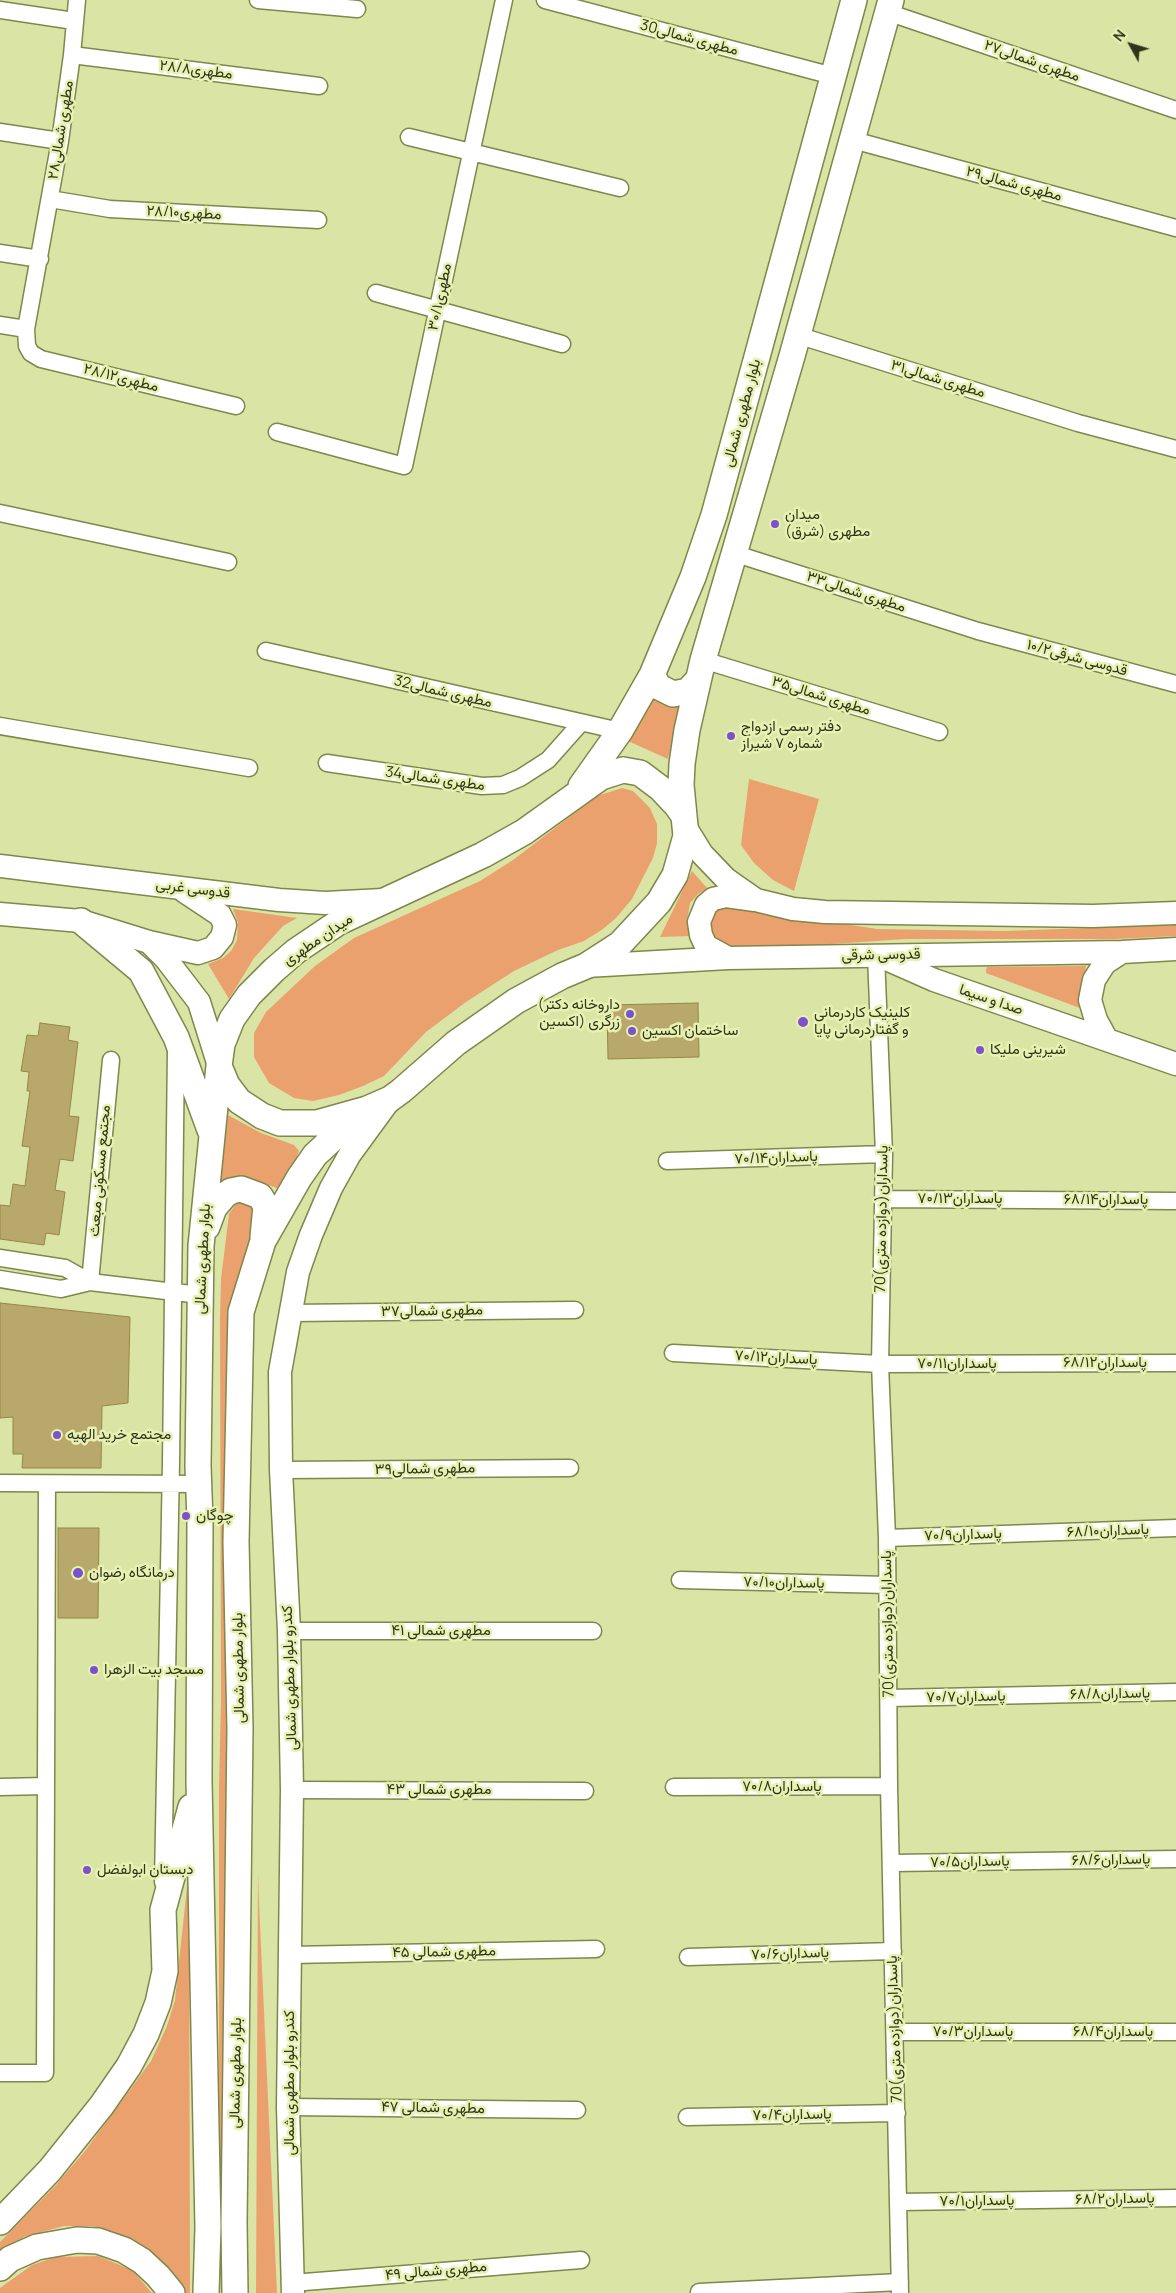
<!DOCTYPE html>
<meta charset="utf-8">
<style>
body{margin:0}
#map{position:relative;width:1176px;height:2293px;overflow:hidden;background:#dae4a5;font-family:Manrope,sans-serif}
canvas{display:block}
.north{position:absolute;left:1106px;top:20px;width:50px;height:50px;-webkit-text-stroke:4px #e7f1b2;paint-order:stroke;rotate:309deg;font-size:14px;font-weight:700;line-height:20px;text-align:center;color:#31341b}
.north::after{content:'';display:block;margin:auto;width:18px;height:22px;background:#31341b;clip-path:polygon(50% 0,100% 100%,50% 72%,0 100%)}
</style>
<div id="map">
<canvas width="1176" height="2293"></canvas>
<div class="north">N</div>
</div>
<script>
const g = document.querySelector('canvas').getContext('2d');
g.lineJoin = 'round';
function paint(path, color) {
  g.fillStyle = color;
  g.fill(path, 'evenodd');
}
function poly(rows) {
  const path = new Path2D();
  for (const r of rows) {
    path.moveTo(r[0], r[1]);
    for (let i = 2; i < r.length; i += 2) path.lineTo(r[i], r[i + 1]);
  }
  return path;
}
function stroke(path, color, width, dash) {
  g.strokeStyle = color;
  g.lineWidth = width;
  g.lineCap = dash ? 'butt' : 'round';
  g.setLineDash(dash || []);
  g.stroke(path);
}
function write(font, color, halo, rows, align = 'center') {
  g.font = font + ' Manrope,Vazirmatn,sans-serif';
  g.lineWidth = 5;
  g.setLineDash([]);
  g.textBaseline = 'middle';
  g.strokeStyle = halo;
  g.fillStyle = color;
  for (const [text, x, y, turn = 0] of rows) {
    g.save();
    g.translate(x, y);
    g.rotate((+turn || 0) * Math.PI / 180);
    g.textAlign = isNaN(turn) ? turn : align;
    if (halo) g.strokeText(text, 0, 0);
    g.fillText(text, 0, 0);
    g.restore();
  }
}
paint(poly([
 [653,694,682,702,668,759,628,741],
 [749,779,819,799,794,891,773,880,754,863,741,845],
 [622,788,633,791,650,808,657,824,657,843,653,858,632,899,616,918,603,929,584,941,558,950,514,971,466,1002,426,1032,384,1076,363,1086,339,1095,313,1101,294,1098,269,1083,254,1057,254,1033,266,1012,315,966,354,938,480,881,513,860,597,796],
 [692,871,707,888,698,894,690,903,687,921,692,936,660,937],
 [723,905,877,929,1004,931,1176,925,1176,936,1115,939,906,939,772,948,723,947,708,932,710,911],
 [233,909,297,918,283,926,254,958,229,999,208,964,223,958,231,951,237,940,238,923],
 [1086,966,1080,1008,986,973,986,970,987,967],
 [228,1115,261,1133,294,1145,299,1151,292,1169,279,1189,248,1177,220,1185],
 [244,1200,256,1207,229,1603,224,2165,219,2165,219,1787,221,1701,220,1319,221,1279,229,1214,235,1205],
 [189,1868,190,2293,183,2293,170,2270,132,2239,93,2226,64,2226,24,2237,0,2253,0,2242,56,2185,85,2151,151,2061,167,2026,175,2000],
 [258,1873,259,1903,277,2293,256,2293],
 [98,2256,132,2270,152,2293,0,2293,0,2288,32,2265,56,2257]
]), '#eba16d');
const building = poly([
 [698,1003,699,1057,608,1059,607,1005,698,1003],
 [40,1023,70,1027,68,1040,78,1042,69,1116,79,1117,73,1161,60,1159,55,1190,65,1192,59,1235,46,1233,44,1245,0,1239,0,1205,10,1206,13,1184,25,1186,30,1147,22,1146,30,1091,27,1091,29,1072,21,1071,27,1035,38,1036,40,1023],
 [0,1303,130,1317,128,1403,102,1406,101,1468,22,1468,23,1454,13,1454,13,1417,0,1418,0,1303],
 [58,1528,99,1528,98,1618,58,1618,58,1528]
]);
paint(building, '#b9a86b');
stroke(building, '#958649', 1);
const street = poly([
 [77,0,72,55,60,141,26,329,27,346,31,353,41,359,236,406],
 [258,0,357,9],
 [545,0,833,76],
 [0,10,74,21],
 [887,12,1176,110],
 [72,55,319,86],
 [0,132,60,141],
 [409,137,620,188],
 [853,140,1176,228],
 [50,199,110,209,318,220],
 [0,253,40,259],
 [376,293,562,344],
 [0,325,26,329],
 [797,335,1078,423,1176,449],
 [277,432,404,466,504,0],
 [0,513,228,562],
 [733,553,978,631,1176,684],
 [266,651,620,731],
 [703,660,939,732],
 [0,726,249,768],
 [327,763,482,786,503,785,520,778,548,760,580,724],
 [876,955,884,1154,880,1364,887,1538,889,1786,900,2293],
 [667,1161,884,1154],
 [884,1199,1176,1201],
 [0,1258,65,1268,90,1282,200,1295],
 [0,1279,61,1289,90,1282],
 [90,1282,111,1060],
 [290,1313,575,1310],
 [673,1353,880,1364,1176,1363],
 [281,1470,570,1468],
 [0,1483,198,1484],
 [887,1538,1176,1528],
 [680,1580,888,1585],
 [289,1631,593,1631],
 [890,1698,1176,1692],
 [0,1787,46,1786],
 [674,1787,889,1786],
 [292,1790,585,1791],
 [893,1863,1176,1859],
 [163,1882,171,1463,176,1049],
 [291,1955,596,1949],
 [688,1957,893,1951],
 [896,2032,1176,2032],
 [0,2073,45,2073,47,1484],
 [288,2107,577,2110],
 [687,2117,897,2113],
 [899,2202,1176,2198],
 [292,2283,581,2260],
 [699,2292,900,2282]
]);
const secondary = poly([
 [686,828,702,854,726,879,756,900,793,909,825,912,1093,916,1176,913],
 [0,866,279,900,325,903,383,900],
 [0,914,81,921,149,942,166,959,199,1002,219,1066],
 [149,942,198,953,213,948,222,937,225,925,220,915,184,891],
 [728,958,706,946,701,935,699,922,706,905,713,899,726,896,755,900],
 [884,958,934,980,1176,1064],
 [586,966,728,958,1122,952,1176,949],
 [1107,1040,1096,1020,1090,1000,1094,980,1105,963,1122,952],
 [293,2293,288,2107,292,1790,289,1631,281,1470,280,1372,298,1272,311,1235,331,1188,350,1154,388,1102]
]);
const primary = poly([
 [652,675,659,687,673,694,688,691,698,680],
 [623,770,640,773,660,788,677,806,684,816,686,836,675,875,659,902,620,944,586,966,562,976,516,1001,456,1043,401,1091,390,1099,367,1109,317,1123,280,1123,262,1116,239,1101,227,1085,219,1066,222,1044,232,1019,249,995,274,970,296,951,339,922,483,855,524,832,601,777,623,770],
 [581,786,620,731,652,675,693,577,714,515,854,0],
 [684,816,681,785,682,764,687,730,703,660,792,356,891,0],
 [81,921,141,971,176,1037,210,1130],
 [207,1227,214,1208,225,1195,231,1191,241,1189,260,1196,266,1206,263,1237],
 [0,2222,50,2170,102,2105,129,2066,146,2034,158,2003,165,1971,163,1910,191,1807],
 [0,2268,10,2259,37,2247,77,2240,98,2241,124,2250,142,2261,158,2276,172,2293],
 [206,2293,208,2227,199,1781,200,1521,198,1466,201,1246,219,1066],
 [235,2293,234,2222,240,1729,236,1541,241,1312,263,1241,299,1178,315,1155,342,1130,390,1099]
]);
stroke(street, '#7f874b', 19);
stroke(secondary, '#7f874b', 25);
stroke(primary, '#7f874b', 28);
stroke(street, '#fff', 16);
stroke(secondary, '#fff', 22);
stroke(primary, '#fff', 25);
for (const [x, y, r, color] of [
 [775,524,5,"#7b52cb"],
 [731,736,5,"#7b52cb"],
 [630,1014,5,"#7b52cb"],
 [803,1022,6,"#7b52cb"],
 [632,1031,5,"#7b52cb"],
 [980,1050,5,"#7b52cb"],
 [57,1435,5,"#7b52cb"],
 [186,1516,5,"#7b52cb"],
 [78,1573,6,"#7b52cb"],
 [94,1670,5,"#7b52cb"],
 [87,1870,5,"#7b52cb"]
]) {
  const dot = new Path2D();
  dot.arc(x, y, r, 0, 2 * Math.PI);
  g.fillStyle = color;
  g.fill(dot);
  stroke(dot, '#e7f1b2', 2);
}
write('15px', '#31341b', '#e7f1b2', [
 ["مطهرى شمالى30",689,38,15],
 ["مطهرى شمالى۲۷",1032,61,19],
 ["مطهری۲۸/۸",196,70,7],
 ["مطهرى شمالى۲۸",61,130,-81],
 ["مطهرى شمالى۲۹",1014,184,15],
 ["مطهری۲۸/۱۰",184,213,3],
 ["مطهری۳۰/۱",440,297,-78],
 ["مطهری۲۸/۱۲",121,378,14],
 ["مطهرى شمالى۳۱",938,379,17],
 ["بلوار مطهرى شمالى",742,413,-75],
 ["مطهرى شمالى۳۳",856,592,18],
 ["قدوسی شرقی۱۰/۲",1077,658,15],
 ["32مطهرى شمالى",443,692,13],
 ["مطهرى شمالى۳۵",821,696,17],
 ["34مطهرى شمالى",435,779,8],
 ["قدوسی غربی",193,889,7],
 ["میدان مطهری",318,940,-34],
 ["قدوسی شرقی",881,955,-1],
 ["صدا و سیما",991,1000,19],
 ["پاسداران۷۰/۱۴",776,1158,-2],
 ["مجتمع مسکونی مبعث",100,1171,-85],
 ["پاسداران۷۰/۱۳",960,1199],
 ["پاسداران۶۸/۱۴",1106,1200],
 ["70پاسداران(دوازده متری)",882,1219,-89],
 ["بلوار مطهری شمالی",203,1259,-87],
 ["مطهرى شمالى۳۷",432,1311,-1],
 ["پاسداران۷۰/۱۲",776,1358,3],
 ["پاسداران۶۸/۱۲",1105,1363],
 ["پاسداران۷۰/۱۱",957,1364],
 ["مطهرى شمالى۳۹",425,1469,-1],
 ["پاسداران۶۸/۱۰",1108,1531,-2],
 ["پاسداران۷۰/۹",963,1535,-2],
 ["پاسداران۷۰/۱۰",784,1583,1],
 ["70پاسداران(دوازده متری)",888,1624,-91],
 ["۴۱ مطهرى شمالى",441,1631],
 ["بلوار مطهری شمالی",239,1668,-91],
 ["کندرو بلوار مطهری شمالی",290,1678,-92],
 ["پاسداران۶۸/۸",1110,1694,-1],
 ["پاسداران۷۰/۷",966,1697,-1],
 ["پاسداران۷۰/۸",782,1787],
 ["مطهرى شمالى ۴۳",439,1790],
 ["پاسداران۶۸/۶",1111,1860,-1],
 ["پاسداران۷۰/۵",970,1862,-1],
 ["مطهرى شمالى ۴۵",444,1952,-1],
 ["پاسداران۷۰/۶",790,1954,-2],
 ["70پاسداران(دوازده متری)",895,2029,-92],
 ["پاسداران۷۰/۳",973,2032],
 ["پاسداران۶۸/۴",1113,2032],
 ["بلوار مطهری شمالی",236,2073,-89],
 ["کندرو بلوار مطهری شمالی",290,2083,-90],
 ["مطهرى شمالى ۴۷",433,2108,1],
 ["پاسداران۷۰/۴",792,2115,-1],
 ["پاسداران۶۸/۲",1115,2199,-1],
 ["پاسداران۷۰/۱",977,2201,-1],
 ["مطهرى شمالى ۴۹",436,2271,-5]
]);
write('15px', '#31341b', '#e7f1b2', [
 ["میدان",785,515],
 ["مطهری (شرق)",785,532],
 ["دفتر رسمی ازدواج",741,727],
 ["شماره ۷ شیراز",741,744],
 ["(داروخانه دکتر",620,1005,"right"],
 ["زرگری (اکسین",620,1022,"right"],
 ["کلینیک کاردرمانی",814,1013],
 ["و گفتاردرمانی پایا",814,1030],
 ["ساختمان اکسین",642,1031],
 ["شیرینى ملیکا",990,1050],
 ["مجتمع خرید الهیه",67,1435],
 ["چوگان",196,1516],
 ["درمانگاه رضوان",89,1573],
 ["مسجد بیت الزهرا",104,1670],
 ["دبستان ابولفضل",97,1870]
], 'left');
</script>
